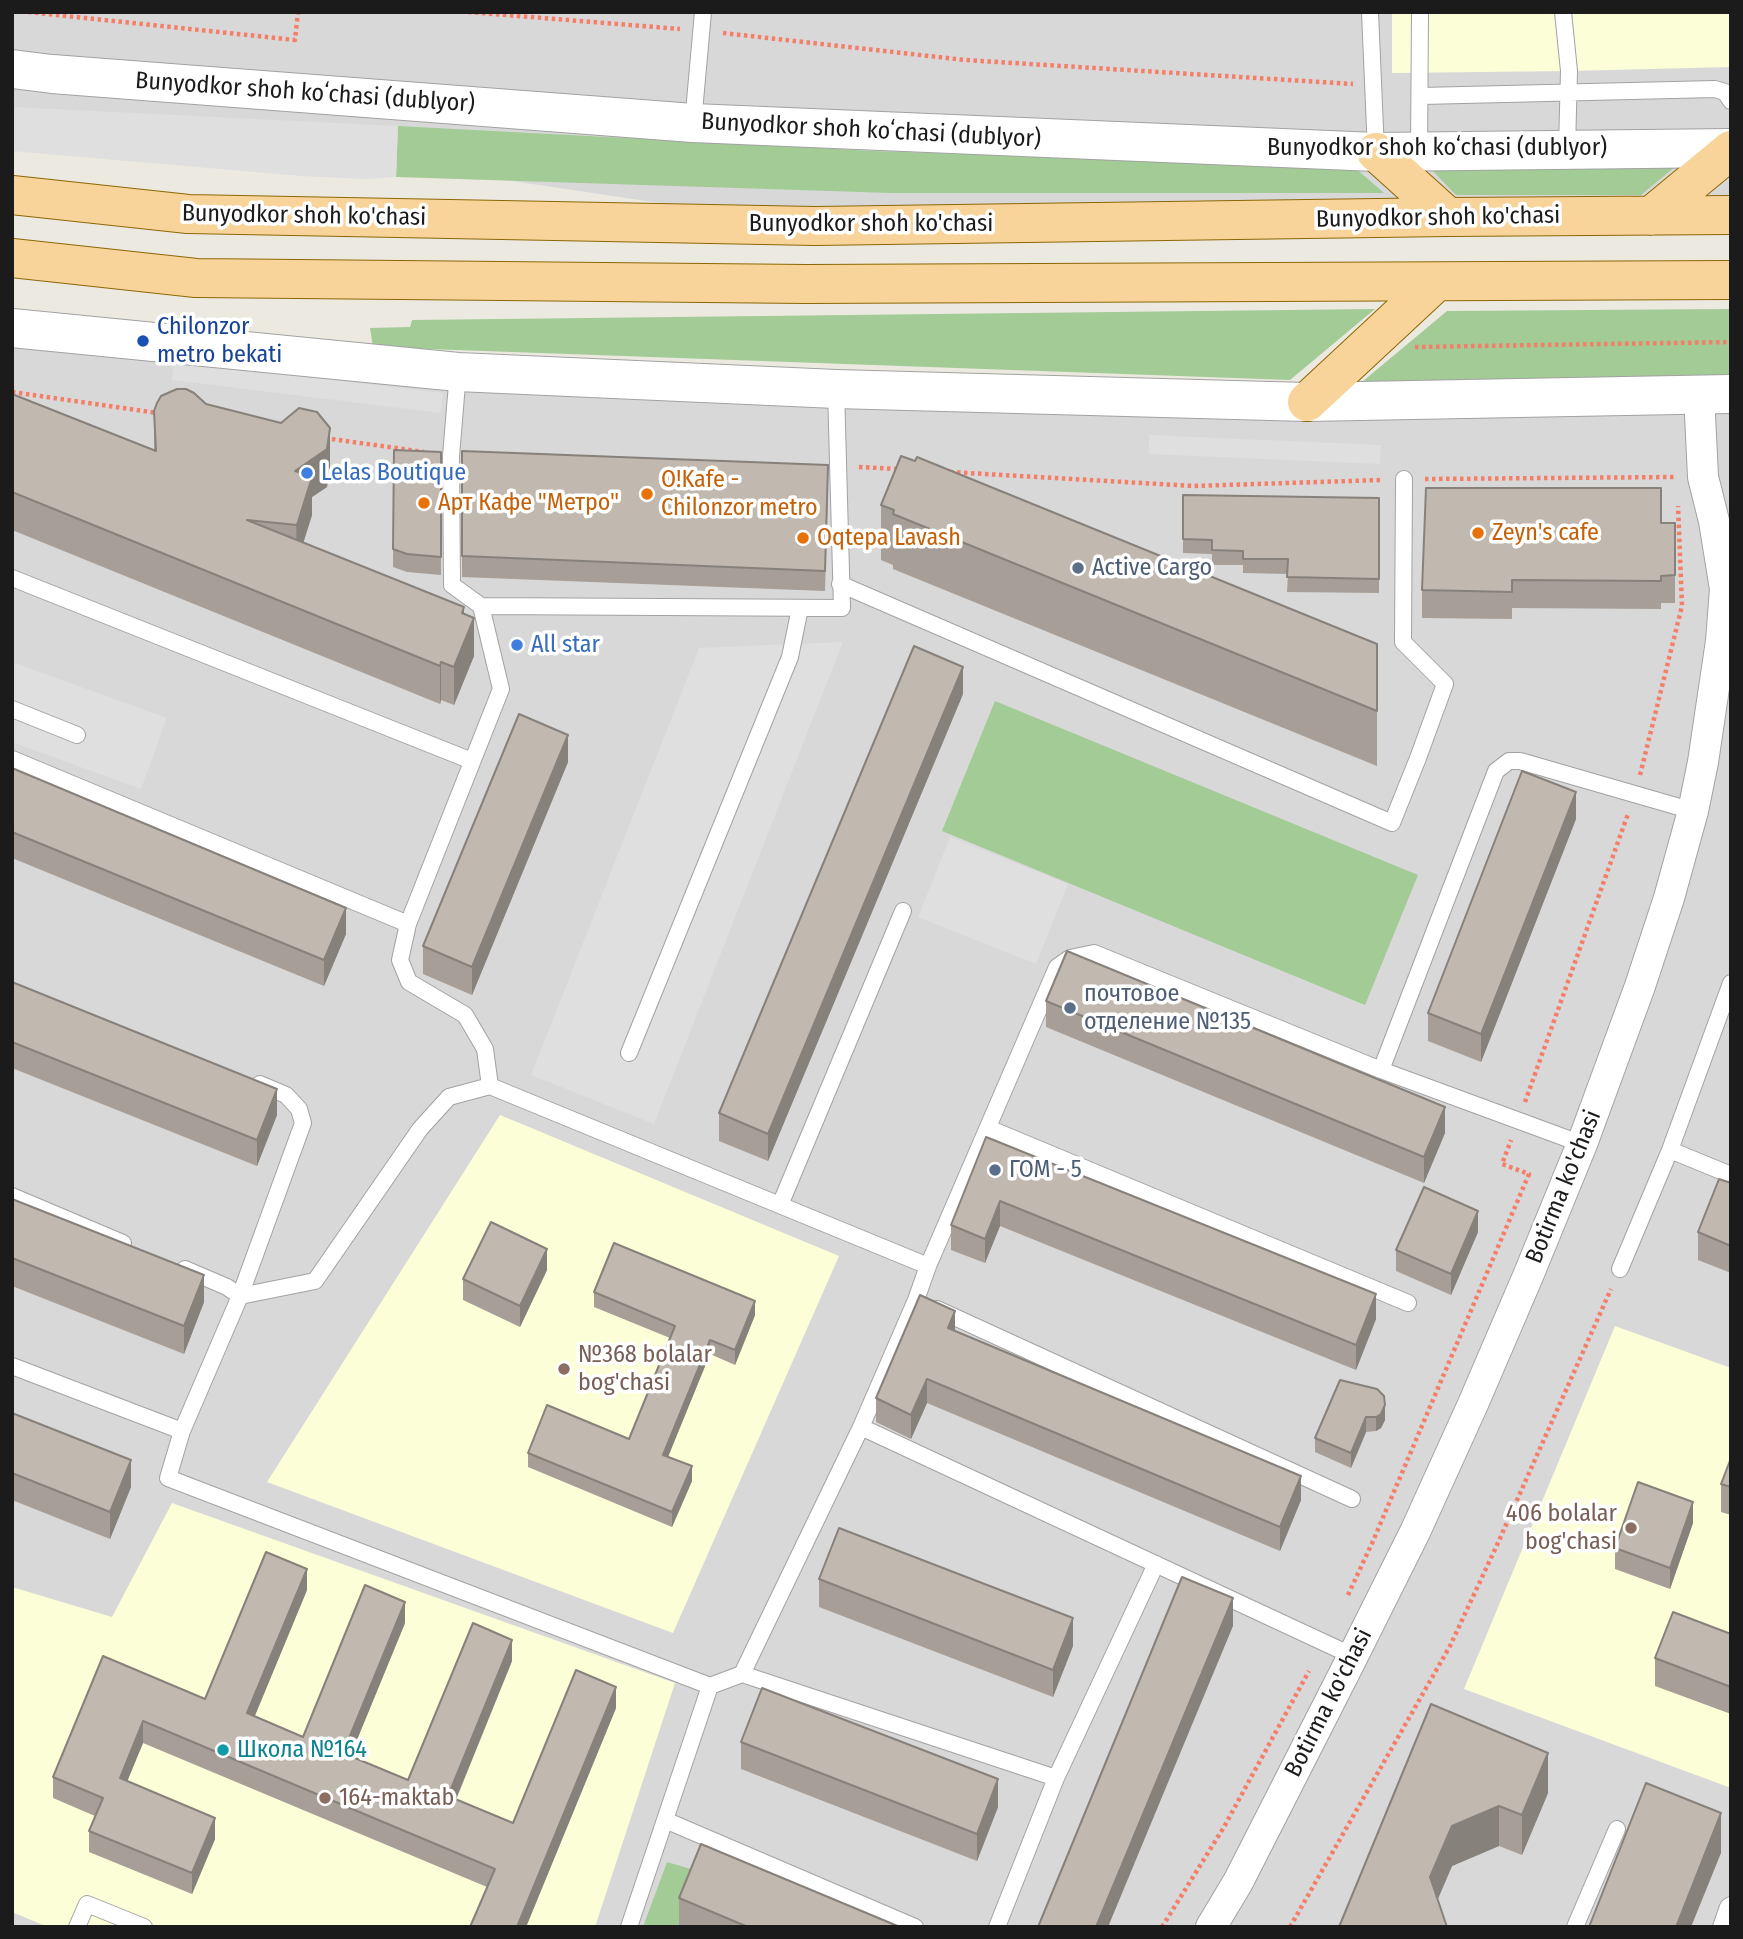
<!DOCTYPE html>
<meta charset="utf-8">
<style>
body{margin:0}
#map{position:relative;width:1743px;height:1939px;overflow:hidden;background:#ece9e1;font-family:"Fira Sans Condensed",sans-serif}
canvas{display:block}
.frame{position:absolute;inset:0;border:14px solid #1b1b1b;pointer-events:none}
</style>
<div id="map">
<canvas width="1743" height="1939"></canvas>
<div class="frame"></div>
</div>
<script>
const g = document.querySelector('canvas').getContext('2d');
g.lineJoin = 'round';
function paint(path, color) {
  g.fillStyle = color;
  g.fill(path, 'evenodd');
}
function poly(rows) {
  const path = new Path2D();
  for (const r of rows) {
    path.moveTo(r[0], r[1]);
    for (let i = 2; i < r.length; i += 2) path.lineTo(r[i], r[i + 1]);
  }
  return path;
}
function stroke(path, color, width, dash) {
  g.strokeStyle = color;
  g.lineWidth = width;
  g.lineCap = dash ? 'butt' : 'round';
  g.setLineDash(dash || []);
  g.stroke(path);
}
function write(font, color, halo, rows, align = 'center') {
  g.font = font + ' "Fira Sans Condensed",sans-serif';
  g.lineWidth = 7;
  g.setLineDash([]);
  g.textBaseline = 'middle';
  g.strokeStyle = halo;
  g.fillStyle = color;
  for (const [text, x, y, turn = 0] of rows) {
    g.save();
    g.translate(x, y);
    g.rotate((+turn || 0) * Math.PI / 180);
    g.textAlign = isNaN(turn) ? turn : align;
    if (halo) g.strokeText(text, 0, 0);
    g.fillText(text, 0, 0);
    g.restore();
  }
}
paint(poly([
 [12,12,1731,12,1731,215,814,226,197,134,12,111],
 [12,328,458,372,1731,394,1731,1927,12,1927]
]), '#d9d8d8');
paint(poly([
 [1392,12,1731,12,1731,67,1569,71,1392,73],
 [500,1115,839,1256,673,1633,267,1482],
 [1615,1326,1731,1368,1731,1788,1464,1689],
 [172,1503,675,1683,595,1927,48,1927,12,1912,12,1587,112,1617]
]), '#fcfed8');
paint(poly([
 [398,126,874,151,1354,167,1384,193,891,193,396,177],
 [1428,166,1676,166,1641,195,1456,195],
 [1375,309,1290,380,373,347,370,328,410,327,412,320],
 [1731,309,1731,378,1356,387,1447,311],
 [995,701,1418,875,1365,1005,942,831],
 [667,1862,701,1872,681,1927,643,1927]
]), '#a3cb96');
paint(poly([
 [12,107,398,126,396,177,366,179,301,176,12,151],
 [174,361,443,393,441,413,172,380],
 [1149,435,1381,445,1380,464,1149,454],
 [843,642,654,1124,531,1075,699,648],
 [12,662,167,718,141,789,12,742],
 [950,837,1068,884,1036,964,918,917]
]), '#dfdfdf');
const service = poly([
 [1370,12,1376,152],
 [1563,12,1569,71,1567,149],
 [1421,96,1715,89,1725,92,1731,101],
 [693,123,703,12],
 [1419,152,1420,12],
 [458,372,451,456,452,585,481,606,501,689,408,924,400,960,409,982,465,1015,485,1049,490,1086,928,1266],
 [12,578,472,761],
 [840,584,1392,823,1418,758,1445,684,1403,642,1404,479],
 [481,606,842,608,836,389],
 [12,709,77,735],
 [12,759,408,924],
 [629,1053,790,657,800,608],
 [1381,1070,1496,771,1509,761,1520,761,1693,811],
 [490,1086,449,1097,420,1129,315,1281,240,1296,182,1431,168,1478,710,1686],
 [988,1128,1408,1303],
 [1670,1150,1731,1175],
 [12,1196,123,1243],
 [780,1205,903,911],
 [185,1269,227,1287,240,1296,303,1123,299,1109,286,1095,260,1084],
 [1620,1269,1670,1150,1731,983],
 [937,1309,1352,1499],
 [12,1366,182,1431],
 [861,1427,916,1300,928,1266,1057,967,1070,958,1094,953,1381,1070,1582,1144],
 [742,1674,1056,1778],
 [665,1820,915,1927],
 [77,1927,87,1904,144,1927],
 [629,1927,710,1686,742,1674,861,1427,1353,1656],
 [997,1927,1056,1778,1156,1564],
 [1575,1927,1617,1829],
 [1721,1927,1728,1907,1731,1905]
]);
const minor = poly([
 [1211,1927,1238,1882,1353,1656,1415,1532,1473,1404,1528,1276,1582,1144,1640,986,1669,898,1693,811,1703,762,1721,641,1725,589,1714,521,1703,477,1699,394]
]);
const tertiary = poly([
 [12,69,52,74,693,123,1376,152,1731,148],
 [12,328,458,372,836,389,1307,402,1731,394]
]);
const primary = poly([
 [1376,152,1448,217],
 [12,195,188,214,815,226,1448,217,1731,215],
 [1651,216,1731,150],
 [12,258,196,278,806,284,1731,280],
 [1307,402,1436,282]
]);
stroke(service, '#a2a2a2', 18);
stroke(minor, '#a2a2a2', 32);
stroke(tertiary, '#a2a2a2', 40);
stroke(primary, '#8d6705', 40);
stroke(poly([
 [28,12,295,40,298,12],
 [468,12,680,29],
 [723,33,965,60,1353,84],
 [1415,347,1731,342],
 [12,392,157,413],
 [325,438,424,452],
 [859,467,899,469],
 [950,472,1194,486,1381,480],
 [1425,479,1675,477],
 [1640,775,1682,606,1678,506],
 [1525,1102,1628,814],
 [1348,1595,1373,1541,1529,1174,1502,1164,1511,1140],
 [1162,1927,1224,1827,1309,1671],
 [1290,1927,1450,1646,1497,1545,1611,1289]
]), '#f57e69', 4.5, [3.5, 3.5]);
stroke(service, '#fff', 16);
stroke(minor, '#fff', 30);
stroke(tertiary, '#fff', 38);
stroke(primary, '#f8d49a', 38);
paint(poly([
 [12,394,154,450,154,411,206,404,330,466,327,487,312,497,312,515,303,543,464,614,474,656,454,705,441,700,440,704,12,530],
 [394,450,441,452,441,575,407,572,393,567],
 [462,451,828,486,825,591,462,577],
 [1183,495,1379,498,1379,593,1287,592,1288,574,1243,573,1243,565,1212,565,1212,554,1183,553],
 [881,505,1377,644,1377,766,893,569,893,565,881,560],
 [1661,523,1675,523,1675,603,1661,603,1661,609,1512,608,1512,619,1422,618,1422,590],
 [963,694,768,1161,719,1141,719,1113],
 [568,762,472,995,423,974,423,946],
 [12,768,346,934,324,986,12,858],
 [1576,819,1481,1062,1428,1041,1428,1013],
 [12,982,277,1115,257,1166,12,1068],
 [1046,1001,1445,1133,1424,1183,1046,1027],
 [986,1137,1376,1319,1356,1370,1000,1226,985,1263,951,1250,951,1225],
 [1731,1183,1731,1273,1698,1260,1698,1232],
 [12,1199,204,1302,184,1354,12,1286],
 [1478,1232,1451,1295,1396,1271,1396,1250],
 [547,1270,520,1327,463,1300,463,1279],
 [594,1292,755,1315,735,1365,710,1354,668,1457,692,1481,672,1527,528,1467,528,1453,629,1439,670,1338,594,1307],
 [955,1331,1301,1500,1280,1551,927,1403,911,1439,876,1422,876,1398],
 [1384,1396,1385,1420,1381,1428,1376,1431,1366,1432,1351,1468,1315,1452,1315,1438],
 [12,1413,131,1487,110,1539,12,1500],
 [1731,1458,1731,1515,1721,1512,1721,1484],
 [1693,1523,1670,1589,1615,1569,1615,1548],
 [819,1579,1073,1646,1053,1697,819,1607],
 [307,1590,254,1717,303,1737,405,1623,350,1756,408,1780,512,1661,456,1800,513,1823,616,1708,526,1927,470,1927,487,1887,143,1743,127,1781,215,1839,192,1894,89,1852,89,1831,95,1816,53,1798,53,1777,103,1656,205,1699],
 [1731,1634,1731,1714,1655,1686,1655,1658],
 [1431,1704,1548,1793,1522,1855,1499,1846,1452,1866,1438,1899,1339,1927],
 [741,1742,998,1807,977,1861,741,1769],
 [679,1898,900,1927,681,1927,679,1926]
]), '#a69e97');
paint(poly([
 [330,428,330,466,327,487,312,497,312,515,297,563,295,471],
 [464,607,464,643,474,618,474,656,454,705,454,667,462,613],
 [441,662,441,700,440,704,440,666],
 [963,667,963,694,768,1161,768,1134],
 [568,735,568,762,472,995,472,967],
 [1576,792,1576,819,1481,1062,1481,1034],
 [346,908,346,934,324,986,324,960],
 [277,1089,277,1115,257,1166,257,1140],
 [1445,1107,1445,1133,1424,1183,1424,1157],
 [1000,1201,1000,1226,985,1263,985,1239],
 [1478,1211,1478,1232,1451,1295,1451,1274],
 [547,1249,547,1270,520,1327,520,1306],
 [204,1275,204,1302,184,1354,184,1326],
 [1376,1294,1376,1319,1356,1370,1356,1345],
 [755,1301,755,1315,735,1365,735,1350],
 [955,1311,955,1335,948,1328],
 [710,1340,710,1354,663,1469,663,1455],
 [927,1379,927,1403,911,1439,911,1415],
 [1385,1405,1385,1420,1381,1428,1376,1431,1376,1417],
 [1366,1417,1366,1432,1351,1468,1351,1453],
 [131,1460,131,1487,110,1539,110,1512],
 [692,1466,692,1481,672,1527,672,1512],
 [1301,1476,1301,1500,1280,1551,1280,1527],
 [1693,1502,1693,1523,1670,1589,1670,1568],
 [307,1569,307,1590,247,1735,247,1713],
 [1233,1598,1233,1626,1108,1927,1096,1927],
 [405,1602,405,1623,343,1774,343,1753],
 [1073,1618,1073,1646,1053,1697,1053,1670],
 [512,1640,512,1661,448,1818,448,1796],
 [616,1687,616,1708,526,1927,517,1927],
 [143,1721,143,1743,120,1799,120,1778],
 [1548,1753,1548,1793,1522,1855,1522,1815],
 [998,1779,998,1807,977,1861,977,1834],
 [1499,1806,1499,1846,1452,1866,1430,1917,1430,1877,1452,1826],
 [1721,1813,1721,1853,1691,1927,1676,1927],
 [215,1818,215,1839,192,1894,192,1873]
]), '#87817b');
const building = poly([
 [177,389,186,389,194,393,206,404,281,423,299,408,317,412,330,428,327,449,295,471,312,477,297,525,247,520,464,607,462,613,474,618,454,667,441,662,440,666,12,492,12,394,156,451,154,411,157,403,161,396,177,389],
 [394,450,441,452,441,557,407,554,393,549,394,450],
 [462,451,828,465,825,571,462,556,462,451],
 [901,456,915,461,917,457,1377,644,1377,711,893,514,894,510,881,505,901,456],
 [1426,488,1661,488,1661,523,1675,523,1675,575,1661,576,1661,581,1512,580,1512,592,1422,590,1426,488],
 [1183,495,1379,498,1379,579,1287,577,1288,559,1243,559,1243,551,1212,550,1212,540,1183,539,1183,495],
 [914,646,963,667,768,1134,719,1113,914,646],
 [519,714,568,735,472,967,423,946,519,714],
 [12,768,346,908,324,960,12,832,12,768],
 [1522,771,1576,792,1481,1034,1428,1013,1522,771],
 [1067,951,1445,1107,1424,1157,1046,1001,1067,951],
 [12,982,277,1089,257,1140,12,1042,12,982],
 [986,1137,1376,1294,1356,1345,1000,1201,985,1239,951,1225,986,1137],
 [1719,1179,1731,1183,1731,1246,1698,1232,1719,1179],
 [1424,1187,1478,1211,1451,1274,1396,1250,1424,1187],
 [12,1199,204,1275,184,1326,12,1258,12,1199],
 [491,1222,547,1249,520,1306,463,1279,491,1222],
 [614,1243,755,1301,735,1350,710,1340,663,1455,692,1466,672,1512,528,1453,547,1405,629,1439,675,1326,594,1292,614,1243],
 [920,1295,955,1311,948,1328,1301,1476,1280,1527,927,1379,911,1415,876,1398,920,1295],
 [1340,1380,1377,1389,1384,1396,1385,1405,1381,1414,1376,1417,1366,1417,1351,1453,1315,1438,1340,1380],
 [12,1413,131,1460,110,1512,12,1473,12,1413],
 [1731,1458,1731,1487,1721,1484,1731,1458],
 [1638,1482,1693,1502,1670,1568,1615,1548,1638,1482],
 [839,1528,1073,1618,1053,1670,819,1579,839,1528],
 [266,1552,307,1569,247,1713,303,1737,365,1585,405,1602,343,1753,408,1780,473,1623,512,1640,448,1796,513,1823,576,1670,616,1687,517,1927,470,1927,495,1869,143,1721,120,1778,215,1818,192,1873,89,1831,103,1798,53,1777,103,1656,205,1699,266,1552],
 [1182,1577,1233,1598,1096,1927,1038,1927,1182,1577],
 [1673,1612,1731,1634,1731,1687,1655,1658,1673,1612],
 [762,1688,998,1779,977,1834,741,1742,762,1688],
 [1431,1704,1548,1753,1522,1815,1499,1806,1452,1826,1430,1877,1447,1927,1339,1927,1431,1704],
 [1646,1783,1721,1813,1676,1927,1589,1927,1646,1783],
 [701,1844,900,1927,748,1927,679,1898,701,1844]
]);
paint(building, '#c1b8b0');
stroke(building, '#87817b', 2);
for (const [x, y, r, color] of [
 [143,341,7,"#1a4fb4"],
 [307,473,7,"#3f7fe0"],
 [647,494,7,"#e8710a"],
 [424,503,7,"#e8710a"],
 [1478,533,7,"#e8710a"],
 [803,538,7,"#e8710a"],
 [1078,568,7,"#5c6f8a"],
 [517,645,7,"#3f7fe0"],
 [1070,1008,7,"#5c6f8a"],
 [995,1170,7,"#5c6f8a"],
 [564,1369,7,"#8d6e63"],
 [1631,1528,7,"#8d6e63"],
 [223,1750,7,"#0f9aa8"],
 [325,1798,7,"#8d6e63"]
]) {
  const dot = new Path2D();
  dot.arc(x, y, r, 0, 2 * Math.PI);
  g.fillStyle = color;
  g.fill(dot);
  stroke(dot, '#fff', 2.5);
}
write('24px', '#1b1b1b', '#fff', [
 ["Bunyodkor shoh koʻchasi (dublyor)",305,93,4],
 ["Bunyodkor shoh koʻchasi (dublyor)",871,131,3],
 ["Bunyodkor shoh koʻchasi (dublyor)",1437,148],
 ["Bunyodkor shoh ko'chasi",304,216,1],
 ["Bunyodkor shoh ko'chasi",1438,218,-1],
 ["Bunyodkor shoh ko'chasi",871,224],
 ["Botirma ko'chasi",1564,1187,-68],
 ["Botirma ko'chasi",1329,1703,-63]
]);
write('24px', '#164399', '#fff', [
 ["Chilonzor",157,327],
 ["metro bekati",157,355]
], 'left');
write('24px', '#366cbe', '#fff', [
 ["Lelas Boutique",321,473],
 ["All star",531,645]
], 'left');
write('24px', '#c56008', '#fff', [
 ["O!Kafe -",661,480],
 ["Chilonzor metro",661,508],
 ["Арт Кафе \"Метро\"",438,503],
 ["Zeyn's cafe",1492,533],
 ["Oqtepa Lavash",817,538]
], 'left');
write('24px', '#4e5e75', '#fff', [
 ["Active Cargo",1092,568],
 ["почтовое",1084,994],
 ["отделение №135",1084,1022],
 ["ГОМ - 5",1009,1170]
], 'left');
write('24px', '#785e54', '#fff', [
 ["№368 bolalar",578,1355],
 ["bog'chasi",578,1383],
 ["406 bolalar",1617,1514,"right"],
 ["bog'chasi",1617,1542,"right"],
 ["164-maktab",339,1798]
], 'left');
write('24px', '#0d838f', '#fff', [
 ["Школа №164",237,1750]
], 'left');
</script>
